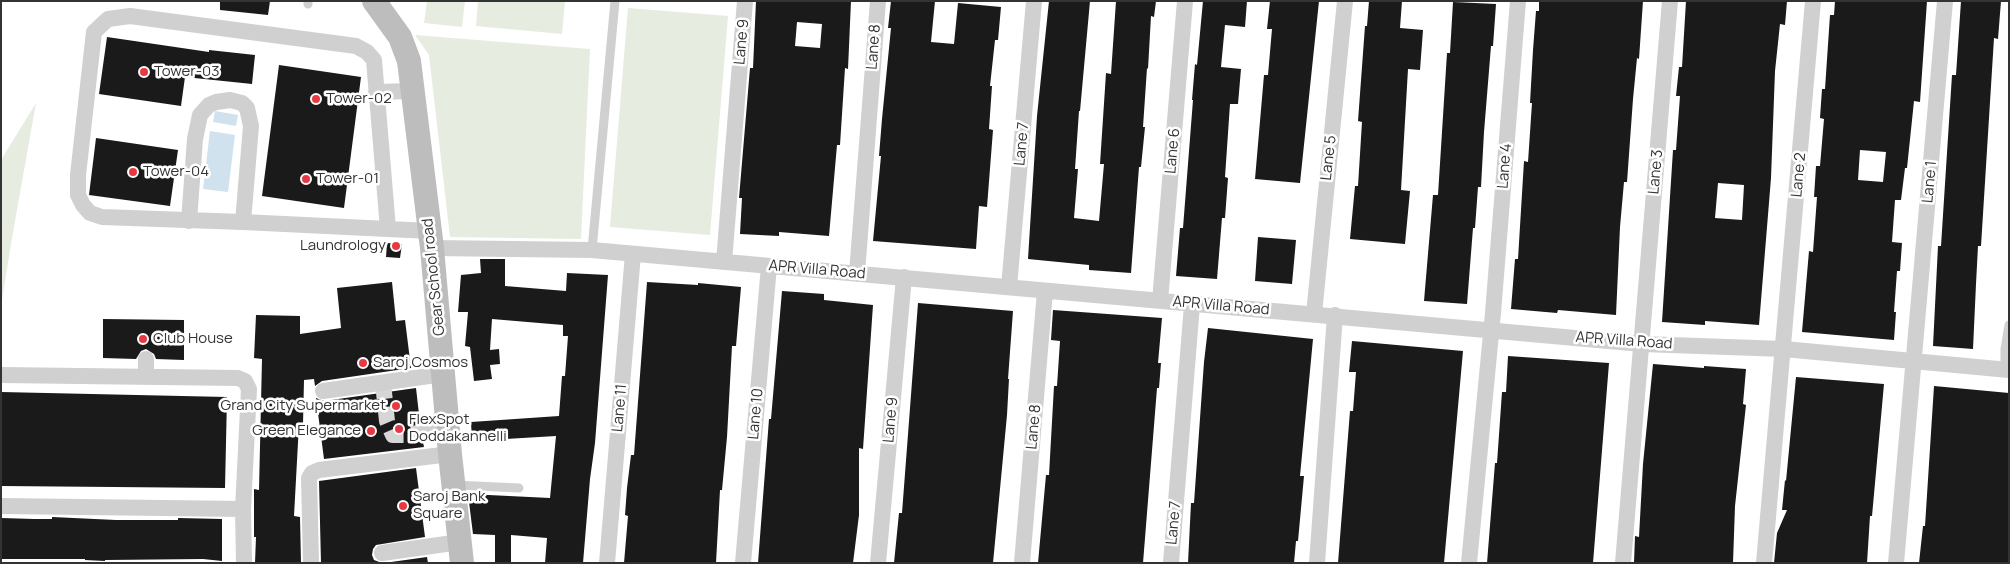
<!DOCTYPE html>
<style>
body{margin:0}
#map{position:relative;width:2010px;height:564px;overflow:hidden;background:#fff;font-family:Manrope,sans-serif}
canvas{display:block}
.frame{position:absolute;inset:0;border:2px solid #333;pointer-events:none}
</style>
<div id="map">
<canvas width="2010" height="564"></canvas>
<div class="frame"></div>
</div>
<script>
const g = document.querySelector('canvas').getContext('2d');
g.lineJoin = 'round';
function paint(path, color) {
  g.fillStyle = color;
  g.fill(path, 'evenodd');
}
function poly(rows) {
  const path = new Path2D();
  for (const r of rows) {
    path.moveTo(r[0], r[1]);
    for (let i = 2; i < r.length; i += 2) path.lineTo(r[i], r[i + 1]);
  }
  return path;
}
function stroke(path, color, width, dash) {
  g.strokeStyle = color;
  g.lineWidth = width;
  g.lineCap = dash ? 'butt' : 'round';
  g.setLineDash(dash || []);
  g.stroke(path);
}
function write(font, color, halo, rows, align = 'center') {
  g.font = font + ' Manrope,sans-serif';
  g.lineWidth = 5;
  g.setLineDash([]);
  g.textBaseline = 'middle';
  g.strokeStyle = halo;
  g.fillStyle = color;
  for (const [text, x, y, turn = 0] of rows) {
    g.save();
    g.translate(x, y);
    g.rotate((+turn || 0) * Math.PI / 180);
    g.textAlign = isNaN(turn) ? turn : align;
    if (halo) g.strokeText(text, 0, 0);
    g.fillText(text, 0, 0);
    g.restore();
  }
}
paint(poly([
 [427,1,465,1,462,27,424,23],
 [478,1,565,1,562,34,476,26],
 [628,8,728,16,710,235,610,227],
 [415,35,590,49,581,239,450,237,429,55],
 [36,103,12,238,1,306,1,160]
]), '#e6ecdf');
paint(poly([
 [215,111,238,115,236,126,213,122],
 [210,131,235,135,228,192,203,189]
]), '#cfe2ee');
paint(poly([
 [220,1,270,1,268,15,220,10],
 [756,1,851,1,848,69,845,68,840,145,837,145,829,236,779,232,779,236,740,234,742,198,739,198,750,68,753,68],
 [797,22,822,24,820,48,795,46],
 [891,1,935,1,931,42,954,44,958,3,1001,7,998,40,995,40,990,86,992,86,989,129,993,130,987,207,979,206,976,249,873,241,881,156,879,156,882,119,891,28,888,28],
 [1049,1,1090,1,1080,111,1079,111,1075,169,1078,169,1074,218,1099,221,1104,164,1100,164,1106,73,1111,74,1116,1,1156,1,1154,17,1151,16,1148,69,1147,68,1143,127,1145,127,1141,167,1139,167,1131,273,1089,270,1089,265,1028,259,1037,116],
 [1203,1,1247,1,1245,27,1225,25,1221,67,1241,69,1238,104,1230,104,1225,177,1228,178,1225,218,1222,218,1217,279,1176,276,1180,228,1183,228,1193,100,1192,100,1195,64,1197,65],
 [1270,1,1319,1,1300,183,1255,179,1264,75,1268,75,1272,29,1267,29],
 [1369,1,1402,1,1400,28,1423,30,1420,70,1408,69,1401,190,1410,191,1405,244,1350,239,1355,186,1358,186,1362,122,1358,121,1365,26,1367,26],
 [1539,1,1643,1,1639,59,1637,58,1633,99,1627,182,1624,182,1620,227,1616,315,1558,310,1557,313,1511,309,1515,259,1518,259,1524,161,1528,162,1532,103,1530,103,1533,50,1536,11,1539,11],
 [1686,1,1787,1,1785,25,1780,24,1775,71,1771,178,1759,325,1705,321,1705,325,1662,322,1673,150,1676,150,1680,96,1676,96,1679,67,1682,67],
 [1718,183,1744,185,1742,220,1715,218],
 [1835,1,1927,1,1920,102,1914,101,1907,168,1905,168,1901,200,1895,200,1892,242,1902,243,1900,271,1897,271,1894,312,1896,312,1894,340,1802,332,1809,251,1813,252,1817,197,1814,197,1816,166,1820,166,1824,119,1820,118,1822,89,1825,89,1830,15,1834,15],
 [1860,150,1886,152,1883,182,1858,180],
 [1961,1,2001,1,1998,39,1994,38,1981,246,1978,246,1976,284,1973,349,1933,346,1938,246,1941,246,1952,75,1956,75],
 [1453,2,1496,4,1493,46,1491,46,1484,132,1481,187,1478,187,1475,228,1473,228,1467,304,1424,301,1433,195,1438,195,1447,53,1450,53],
 [107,37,209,52,209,50,255,55,252,84,185,77,181,106,99,94],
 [279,65,361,77,344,208,262,196],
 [96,138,178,150,170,206,89,195],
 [1258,237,1296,240,1292,284,1255,281],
 [387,243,402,244,400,258,386,257],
 [480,259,505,259,505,286,566,291,567,273,608,275,595,443,590,479,583,563,545,563,547,538,511,535,511,563,495,563,495,535,473,534,468,494,550,498,556,436,472,441,471,422,559,416,562,376,565,376,568,336,563,336,563,325,492,319,490,350,499,349,500,364,490,365,492,379,474,381,470,347,465,346,468,312,458,312,461,275,481,273],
 [392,282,396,321,405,320,411,368,322,381,315,386,314,379,304,380,303,424,299,424,294,516,300,517,301,563,255,563,256,537,254,537,254,489,259,490,262,359,254,358,256,315,300,316,300,334,341,328,337,288],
 [647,282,698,285,698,283,741,287,736,346,732,346,727,437,722,490,720,490,716,563,624,563,628,516,625,515,627,488,631,455,634,455],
 [782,291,824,294,824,300,873,305,863,449,859,448,859,515,853,563,758,563,769,419,771,419],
 [918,303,1013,311,1008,379,1009,379,1007,415,993,563,894,563,899,513,902,513],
 [1053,310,1162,318,1158,363,1161,363,1159,388,1157,388,1143,563,1038,563,1046,475,1049,475,1054,386,1057,386,1060,341,1051,340],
 [103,319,184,320,184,360,156,359,154,354,146,349,141,351,136,359,103,358],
 [1208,328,1313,339,1300,476,1304,476,1298,541,1296,541,1294,563,1188,563,1191,503,1194,503,1204,362],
 [1352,341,1463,351,1444,563,1338,563,1350,411,1353,411,1356,372,1349,372],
 [1508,356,1609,363,1593,563,1487,563,1495,463,1497,463,1502,392,1506,392],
 [1653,364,1704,368,1704,366,1746,369,1743,404,1746,405,1735,506,1733,563,1634,563,1635,536,1639,537,1643,464],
 [1796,377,1884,384,1872,516,1870,516,1867,563,1774,563,1777,533,1787,510,1782,510,1785,480,1786,481],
 [1934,386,2009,393,2009,563,1919,563,1923,526,1925,526],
 [416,388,420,423,415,428,414,433,417,439,423,442,424,447,324,459,316,398,324,401],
 [1,392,227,397,225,488,1,486],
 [416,468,425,537,376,545,373,549,372,555,374,560,382,563,321,563,319,481],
 [52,517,116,520,178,520,178,518,222,519,222,561,203,559,105,560,105,561,85,560,85,559,1,559,1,518,34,519,52,519],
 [427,557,428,563,384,563]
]), '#1a1a1a');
stroke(poly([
 [383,383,387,421,393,435,406,435,424,432]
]), '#d6d6d6', 16, [16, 8]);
stroke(poly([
 [308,4,308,1],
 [592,250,615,1],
 [2005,369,2005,349,2009,325],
 [454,485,519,488]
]), '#d0d0d0', 9);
stroke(poly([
 [376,92,412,91],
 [189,221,195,139,200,115,209,105,216,102,230,100,242,103,247,108,251,126,243,222],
 [388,229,374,60,367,52,356,46,130,16,108,19,94,32,78,175,78,195,83,205,90,213,102,217,243,222,388,229,430,231],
 [432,248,592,250,1642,344,1784,349,2009,370],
 [724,262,745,1],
 [857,273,878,1],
 [1009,287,1034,1],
 [1160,301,1185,1],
 [1314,314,1345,1],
 [146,359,146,377],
 [1,375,238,378,245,381,249,389,243,509,244,563],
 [323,391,443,374],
 [424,432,448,428],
 [1,506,243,509],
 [382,553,460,542],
 [311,563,309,478,312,473,319,470,450,454],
 [607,563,633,254],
 [743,563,769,266],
 [878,563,904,277],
 [1022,563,1045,291],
 [1171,563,1192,305],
 [1317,563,1335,315],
 [1469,563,1493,313,1518,1],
 [1623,563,1670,1],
 [1764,563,1813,1],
 [1896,563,1945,1]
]), '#d0d0d0', 16);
stroke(poly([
 [374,1,400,37,409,61,432,248,450,454,462,563]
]), '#bdbdbd', 24);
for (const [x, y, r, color] of [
 [144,72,5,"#e63946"],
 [316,99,5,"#e63946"],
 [133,172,5,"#e63946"],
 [306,179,5,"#e63946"],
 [396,246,5,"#e63946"],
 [143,339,5,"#e63946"],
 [363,363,5,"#e63946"],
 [396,406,5,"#e63946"],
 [399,429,5,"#e63946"],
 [371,431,5,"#e63946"],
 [403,506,5,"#e63946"]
]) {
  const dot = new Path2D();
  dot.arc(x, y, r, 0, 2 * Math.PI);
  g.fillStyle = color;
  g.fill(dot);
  stroke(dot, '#fff', 2);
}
write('15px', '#333', '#fff', [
 ["Lane 9",742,42,-85],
 ["Lane 8",874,47,-86],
 ["Lane 7",1022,144,-85],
 ["Lane 6",1173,151,-85],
 ["Lane 5",1329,158,-84],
 ["Lane 4",1505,166,-86],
 ["Lane 3",1656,172,-85],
 ["Lane 2",1799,175,-85],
 ["Lane 1",1930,182,-85],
 ["APR Villa Road",817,270,5],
 ["Gear School road",434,277,-96],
 ["APR Villa Road",1221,306,5],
 ["APR Villa Road",1624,341,4],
 ["Lane 11",620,408,-85],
 ["Lane 10",756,414,-85],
 ["Lane 9",891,420,-85],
 ["Lane 8",1034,427,-85],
 ["Lane 7",1174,523,-85]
]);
write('15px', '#333', '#fff', [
 ["Tower-03",154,72],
 ["Tower-02",326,99],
 ["Tower-04",143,172],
 ["Tower-01",316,179],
 ["Laundrology",386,246,"right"],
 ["Club House",153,339],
 ["Saroj Cosmos",373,363],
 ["Grand City Supermarket",386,406,"right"],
 ["FlexSpot",409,420],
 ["Doddakannelli",409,437],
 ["Green Elegance",361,431,"right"],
 ["Saroj Bank",413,497],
 ["Square",413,514]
], 'left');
</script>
